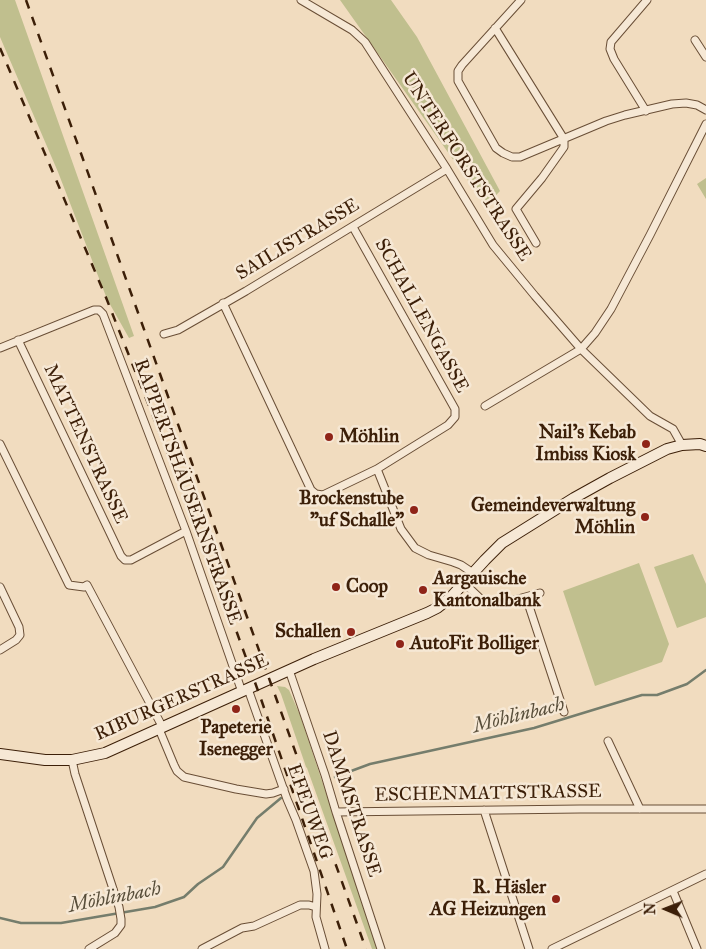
<!DOCTYPE html>
<meta charset="utf-8">
<style>
body{margin:0}
#map{position:relative;width:706px;height:949px;overflow:hidden;background:#f1dcbf;font-family:"IM FELL Great Primer",serif}
canvas{display:block}
.north{position:absolute;left:641px;top:884px;width:50px;height:50px;-webkit-text-stroke:4px #f6e8d5;paint-order:stroke;rotate:271deg;font-size:14px;font-weight:700;line-height:20px;text-align:center;color:#3c1f08}
.north::after{content:'';display:block;margin:auto;width:18px;height:22px;background:#3c1f08;clip-path:polygon(50% 0,100% 100%,50% 72%,0 100%)}
</style>
<div id="map">
<canvas width="706" height="949"></canvas>
<div class="north">N</div>
</div>
<script>
const g = document.querySelector('canvas').getContext('2d');
g.lineJoin = 'round';
function paint(path, color) {
  g.fillStyle = color;
  g.fill(path, 'evenodd');
}
function poly(rows) {
  const path = new Path2D();
  for (const r of rows) {
    path.moveTo(r[0], r[1]);
    for (let i = 2; i < r.length; i += 2) path.lineTo(r[i], r[i + 1]);
  }
  return path;
}
function stroke(path, color, width, dash) {
  g.strokeStyle = color;
  g.lineWidth = width;
  g.lineCap = dash ? 'butt' : 'round';
  g.setLineDash(dash || []);
  g.stroke(path);
}
function write(font, color, halo, rows, align = 'center') {
  g.font = font + ' "IM FELL Great Primer",serif';
  g.lineWidth = 5;
  g.setLineDash([]);
  g.textBaseline = 'middle';
  g.strokeStyle = halo;
  g.fillStyle = color;
  for (const [text, x, y, turn = 0] of rows) {
    g.save();
    g.translate(x, y);
    g.rotate((+turn || 0) * Math.PI / 180);
    g.textAlign = isNaN(turn) ? turn : align;
    if (halo) g.strokeText(text, 0, 0);
    g.fillText(text, 0, 0);
    g.restore();
  }
}
paint(poly([
 [0,0,15,0,134,336,129,338,107,299,58,172,0,37],
 [340,0,391,0,417,37,500,191,486,206],
 [706,178,706,199,697,184],
 [693,554,706,584,706,617,677,628,654,567],
 [639,563,669,644,662,662,595,686,563,591],
 [277,686,285,687,289,690,300,715,378,949,372,949,307,768,306,767,304,761,281,694]
]), '#c0bf8e');
stroke(poly([
 [335,777,370,764,534,728,642,695,657,695,687,684,706,670],
 [0,918,21,923,61,923,155,907,184,897,198,884,223,867,257,818,281,798]
]), '#757d6c', 2.5);
const street = poly([
 [301,0,352,30,365,42,447,169,493,245,535,296,581,349,650,416,673,429,682,445],
 [521,0,462,65,458,71,458,81,496,148,503,153,512,157,520,157,606,121,625,115,672,104,686,103,697,105,706,110],
 [495,28,564,139,564,147,542,178,516,209,536,243],
 [695,40,706,57],
 [646,111,614,59,610,49,611,42,647,0],
 [353,227,455,409,455,417,448,425,377,469,401,529,415,548,429,555,453,562,461,565,473,573],
 [223,303,311,490,316,494,323,495,377,469],
 [164,334,178,330,246,291,447,169],
 [18,340,121,556,125,560,131,560,186,531],
 [0,348,94,310,99,310,103,314,186,531,242,692],
 [485,406,581,349,595,333,611,309,650,235,706,124],
 [0,444,69,585,84,587,87,585,163,728],
 [464,583,484,602,489,604,507,602,540,593],
 [0,587,19,627,20,635,16,640,0,650],
 [526,597,564,712],
 [289,670,325,775,336,812,381,949],
 [248,689,287,799,296,820,314,871,317,894,316,917,325,949],
 [159,729,174,765,177,771,184,777,236,789,266,794,273,793,284,789],
 [608,741,640,809],
 [72,760,75,774,119,907,121,919,121,925,115,933,89,949],
 [484,810,529,949],
 [336,812,580,809,706,809],
 [673,891,697,949],
 [202,949,242,928,254,926,300,905,309,905,316,907],
 [552,949,706,874]
]);
const secondary = poly([
 [0,754,45,760,72,760,105,753,314,659,427,613,437,608,451,597,485,560,502,543,574,498,610,478,667,449,682,445,700,444,706,446]
]);
stroke(street, '#694e36', 9);
stroke(secondary, '#3c1f08', 12);
stroke(street, '#f6e8d5', 7);
stroke(secondary, '#f6e8d5', 10);
stroke(poly([
 [26,0,366,949],
 [0,48,105,295,216,575,261,699,347,949]
]), '#3c1f08', 2.5, [9, 9]);
for (const [x, y, r, color] of [
 [329,437,5,"#8f2418"],
 [646,444,5,"#8f2418"],
 [414,510,5,"#8f2418"],
 [645,517,5,"#8f2418"],
 [336,587,5,"#8f2418"],
 [423,590,5,"#8f2418"],
 [351,632,5,"#8f2418"],
 [400,644,5,"#8f2418"],
 [236,709,5,"#8f2418"],
 [556,899,5,"#8f2418"]
]) {
  const dot = new Path2D();
  dot.arc(x, y, r, 0, 2 * Math.PI);
  g.fillStyle = color;
  g.fill(dot);
  stroke(dot, '#f6e8d5', 2);
}
write('19px', '#3c1f08', '#f6e8d5', [
 ["UNTERFORSTSTRASSE",466,167,57],
 ["SAILISTRASSE",298,240,-31],
 ["SCHALLENGASSE",421,316,61],
 ["MATTENSTRASSE",85,444,65],
 ["RAPPERTSHÄUSERNSTRASSE",187,492,70],
 ["RIBURGERSTRASSE",182,698,-24],
 ["ESCHENMATTSTRASSE",488,794,-1],
 ["DAMMSTRASSE",351,804,72],
 ["EFEUWEG",309,812,70]
]);
write('bold 19px', '#3c1f08', '#f6e8d5', [
 ["Nail's Kebab",636,433],
 ["Imbiss Kiosk",636,455],
 ["Möhlin",339,437,"left"],
 ["Brockenstube",404,499],
 ["\"uf Schalle\"",404,521],
 ["Gemeindeverwaltung",635,506],
 ["Möhlin",635,528],
 ["Aargauische",433,579,"left"],
 ["Kantonalbank",433,601,"left"],
 ["Coop",346,587,"left"],
 ["Schallen",341,632],
 ["AutoFit Bolliger",410,644,"left"],
 ["Papeterie",236,728,"center"],
 ["Isenegger",236,750,"center"],
 ["R. Häsler",546,888],
 ["AG Heizungen",546,910]
], 'right');
write('italic 20px', '#584e3a', '#f6e8d5', [
 ["Möhlinbach",519,716,-14],
 ["Möhlinbach",115,898,-11]
]);
</script>
